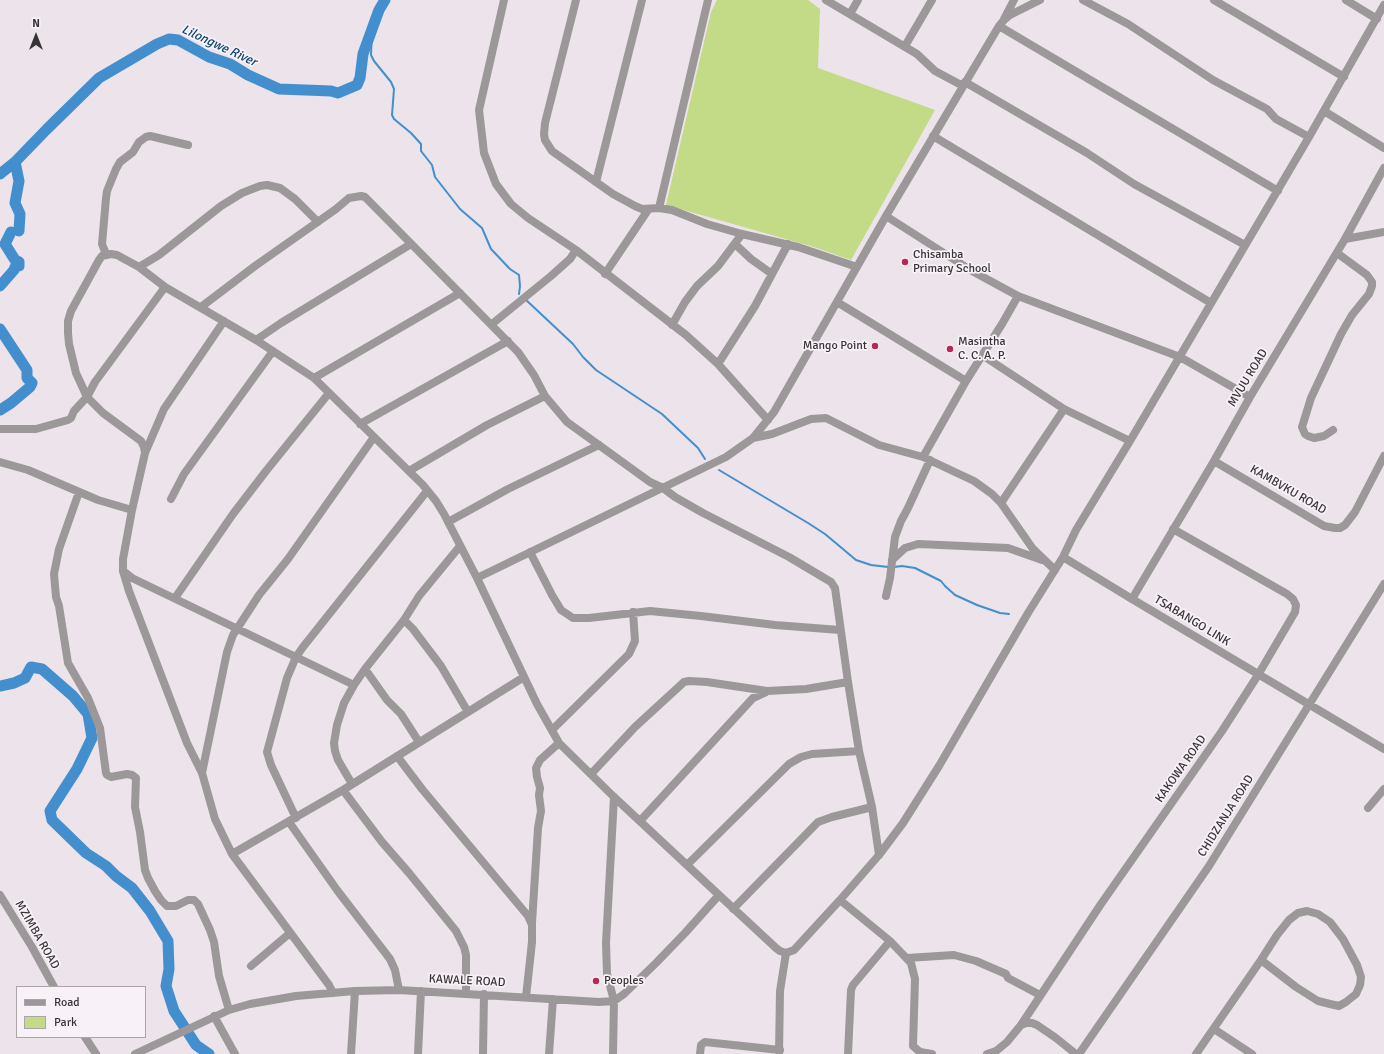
<!DOCTYPE html>
<style>
body{margin:0}
#map{position:relative;width:1384px;height:1054px;overflow:hidden;background:#ece3eb;font-family:Signika,sans-serif}
canvas{display:block}
.legend{position:absolute;left:16px;top:986px;width:130px;height:52px;box-sizing:border-box;background:#f9f1f8;border:1px solid #aba5aa;margin:0;padding:5px 7px;list-style:none;font-size:12px;color:#373436}
.legend li{display:flex;align-items:center;gap:8px;height:20px}
.legend b{width:20px;border:1px solid #aba5aa}
.north{position:absolute;left:16px;top:16px;width:40px;height:40px;-webkit-text-stroke:3px #f9f1f8;paint-order:stroke;rotate:0deg;font-size:11px;font-weight:700;line-height:16px;text-align:center;color:#373436}
.north::after{content:'';display:block;margin:auto;width:14px;height:18px;background:#373436;clip-path:polygon(50% 0,100% 100%,50% 72%,0 100%)}
</style>
<div id="map">
<canvas width="1384" height="1054"></canvas>
<ul class="legend">
<li><b style="height:5px;background:#9c9798"></b>Road</li>
<li><b style="height:11px;background:#c3da86"></b>Park</li>
</ul>
<div class="north">N</div>
</div>
<script>
const g = document.querySelector('canvas').getContext('2d');
g.lineJoin = 'round';
function paint(path, color) {
  g.fillStyle = color;
  g.fill(path, 'evenodd');
}
function poly(rows) {
  const path = new Path2D();
  for (const r of rows) {
    path.moveTo(r[0], r[1]);
    for (let i = 2; i < r.length; i += 2) path.lineTo(r[i], r[i + 1]);
  }
  return path;
}
function stroke(path, color, width, dash) {
  g.strokeStyle = color;
  g.lineWidth = width;
  g.lineCap = dash ? 'butt' : 'round';
  g.setLineDash(dash || []);
  g.stroke(path);
}
function write(font, color, halo, rows, align = 'center') {
  g.font = font + ' Signika,sans-serif';
  g.lineWidth = 3.5;
  g.setLineDash([]);
  g.textBaseline = 'middle';
  g.strokeStyle = halo;
  g.fillStyle = color;
  for (const [text, x, y, turn = 0] of rows) {
    g.save();
    g.translate(x, y);
    g.rotate((+turn || 0) * Math.PI / 180);
    g.textAlign = isNaN(turn) ? turn : align;
    if (halo) g.strokeText(text, 0, 0);
    g.fillText(text, 0, 0);
    g.restore();
  }
}
paint(poly([
 [717,0,808,0,820,9,818,68,935,110,851,260,814,247,666,205,711,12]
]), '#c3da86');
stroke(poly([
 [372,30,371,55,374,61,391,82,394,89,392,115,394,119,411,133,421,144,421,151,432,165,435,177,460,209,482,228,491,249,510,269,519,275,520,286,519,294],
 [525,299,573,344,583,357,596,370,662,414,698,448,705,459],
 [719,470,808,523,825,534,856,560,871,565,888,567],
 [894,567,902,566,915,568,941,581,945,586,955,595,977,605,1000,613,1009,614]
]), '#438fce', 2);
stroke(poly([
 [15,162,19,181,15,203,20,214,19,231],
 [0,174,15,162,47,129,99,78,157,44,169,39,178,40,209,57,230,64,248,75,279,89,331,91,338,93,357,85,360,78,363,54,379,10,385,0],
 [0,286,14,270,15,267,19,266,19,262,15,260,5,244,11,232],
 [0,329,27,370,27,378,32,383,30,387,11,403,0,410],
 [0,686,14,683,25,678,31,667,42,669,73,696,88,714,92,738,77,769,50,811,52,820,86,853,106,866,116,876,132,888,150,911,168,941,169,969,166,986,174,1011,196,1045,209,1054]
]), '#438fce', 11);
stroke(poly([
 [504,0,479,110,484,153,496,184,511,204,528,218,576,250,686,335,718,364,768,420],
 [576,0,545,123,544,134,545,140,552,151,613,194,635,206,642,209,659,208,672,210,707,224,742,234,798,247,857,267],
 [826,0,917,54,935,71,963,86],
 [1083,0,1128,24,1213,80,1267,109,1276,119,1309,137],
 [1214,0,1344,77],
 [1346,0,1377,19],
 [850,14,858,0],
 [1004,19,1014,0],
 [999,26,1278,191],
 [905,46,932,0],
 [965,82,1087,153,1134,184,1245,245],
 [1324,111,1384,148],
 [933,136,1211,303],
 [596,182,642,0],
 [659,208,708,0],
 [886,216,972,271,1018,296,1180,357,1250,397],
 [1345,239,1384,232],
 [735,244,751,259,772,274],
 [106,254,102,244,106,198,107,191,116,169,120,162,133,152,139,142,146,137,150,136,188,145],
 [139,267,159,255,221,206,242,193,260,186,267,185,280,188,295,199,318,222],
 [605,274,648,210],
 [837,302,966,381],
 [201,307,255,266,336,209,349,198,361,196,365,197,518,352,534,375,545,396,567,422,650,482,663,488,675,497,703,513,789,557,831,582,835,588,848,682,859,751,872,807,879,855],
 [492,324,551,276,570,259,576,250],
 [672,325,685,302,697,286,718,266,742,234],
 [256,340,281,323,411,244],
 [982,355,1064,409,1130,441],
 [718,364,755,306,788,244],
 [314,378,460,293],
 [360,424,508,341],
 [0,429,36,429,68,420,71,418,74,411,87,397,95,382,165,287],
 [1333,430,1324,436,1314,438,1308,436,1305,434,1302,427,1311,398,1341,334,1352,315,1369,294,1372,286,1372,282,1367,275,1337,253],
 [753,438,772,434,811,419,826,418,879,445,923,457,974,481,992,494,1001,503,1033,549,1055,570],
 [145,453,164,409,224,321],
 [923,457,966,381,1002,324,1018,296],
 [1214,461,1324,526,1335,528,1340,528,1345,525,1355,512,1384,456],
 [0,462,28,470,98,500,132,510],
 [409,471,487,425,545,396],
 [79,492,59,549,54,574,56,597,59,606,68,663,88,698,100,728,106,773,107,775,111,777,127,774,132,775,136,778,135,807,140,832,145,870,148,878,155,891,161,900,167,906,176,906,188,900,194,900,198,904,210,930,214,942,219,976,229,1010],
 [171,499,184,474,273,351],
 [1001,503,1064,409],
 [448,522,508,489,599,445],
 [530,552,552,595,561,610,573,618,589,618,650,611,701,616,775,625,840,630],
 [1063,557,1132,599,1384,749],
 [892,560,905,548,918,544,1008,548,1042,560],
 [123,571,129,591,187,743,202,773,215,819,232,854,329,985,333,993],
 [477,578,726,457,753,438,774,412,886,216,999,26,1004,20,1010,15,1040,0],
 [886,596,890,578,895,537,901,521,908,508,930,460],
 [175,598,233,514,266,471,329,393],
 [1132,599,1214,461,1250,397,1345,239,1384,168],
 [404,620,413,629,441,666,468,712],
 [365,669,387,700,401,714,419,742],
 [354,685,132,578,123,571,123,559,132,510,145,453,144,447,141,441,103,413,87,397,76,373,69,344,68,333,68,321,71,311,99,260,102,256,111,254,117,255,139,267,165,287,256,340,314,378,423,485,436,501,444,514,477,578,537,704,559,743,614,797,719,895,776,948,780,951,786,953,794,950,840,900,879,855,903,823,939,766,1028,613,1063,557,1076,530,1130,441,1309,137,1384,5],
 [552,730,629,654,635,641,633,612],
 [397,756,422,789,528,916,532,925,532,942,526,997],
 [202,773,227,652,233,635,259,595,288,559,374,437],
 [591,774,635,727,684,682,689,681,707,682,767,691,806,689,848,682],
 [352,784,338,760,335,751,334,743,337,725,344,703,354,685,365,669,404,620,419,596,460,546],
 [343,790,382,842,409,873,456,931,464,947,466,955,466,993],
 [1368,808,1384,789],
 [296,818,271,765,267,752,287,678,296,657,303,647,427,491],
 [640,821,753,698,766,692],
 [289,822,337,890,390,959,395,970,399,990],
 [232,854,343,790,524,677],
 [687,865,789,764,801,757,812,754,859,751],
 [0,895,32,947,54,987],
 [840,900,890,941,911,963,915,979,913,1046,920,1052,932,1054],
 [733,909,818,822,832,817,872,807],
 [532,923,538,828,541,811,539,795,540,788,537,777,536,768,540,760,559,743],
 [907,958,954,955,976,961,1006,974,1008,978,1040,995],
 [251,966,290,933],
 [214,1016,235,1054],
 [1021,1025,1026,1023,1032,1023,1037,1025,1056,1038,1076,1054],
 [1214,1029,1252,1054],
 [85,1037,96,1054],
 [135,1054,229,1010,250,1004,296,996,355,991,399,990,599,1002,614,1001,624,994,656,963,685,933,719,895],
 [351,1054,355,991],
 [418,1054,421,991],
 [483,1054,484,994],
 [549,1054,553,999],
 [613,1054,614,1001,607,974,606,943,614,797],
 [700,1054,701,1045,705,1042,780,1050],
 [779,1054,780,991,786,953],
 [848,1054,851,990,853,985,890,941],
 [987,1054,996,1051,1007,1042,1021,1025,1101,904,1222,731,1258,675,1295,612,1296,605,1293,599,1287,594,1173,529],
 [1079,1054,1209,866,1384,584],
 [1196,1054,1261,960,1277,935,1289,920,1298,913,1307,911,1318,914,1330,922,1343,939,1357,965,1361,977,1360,985,1356,994,1346,1002,1339,1006,1330,1004,1318,1001,1296,987,1261,960]
]), '#9c9798', 8);
for (const [x, y, r, color] of [
 [905,262,4,"#b72854"],
 [875,346,4,"#b72854"],
 [950,349,4,"#b72854"],
 [596,981,4,"#b72854"]
]) {
  const dot = new Path2D();
  dot.arc(x, y, r, 0, 2 * Math.PI);
  g.fillStyle = color;
  g.fill(dot);
  stroke(dot, '#f9f1f8', 1.5);
}
write('12px', '#373436', '#f9f1f8', [
 ["Chisamba",913,255],
 ["Primary School",913,269],
 ["Masintha",958,342],
 ["C. C. A. P.",958,356],
 ["Mango Point",867,346,"right"],
 ["Peoples",604,981]
], 'left');
write('12px', '#373436', '#f9f1f8', [
 ["MVUU ROAD",1248,378,-59],
 ["KAMBVKU ROAD",1288,490,30],
 ["TSABANGO LINK",1192,621,31],
 ["KAKOWA ROAD",1181,769,-55],
 ["CHIDZANJA ROAD",1226,816,-58],
 ["MZIMBA ROAD",37,935,60],
 ["KAWALE ROAD",467,981,3]
]);
write('italic 13px', '#0d4670', '#f9f1f8', [
 ["Lilongwe River",219,46,25]
]);
</script>
